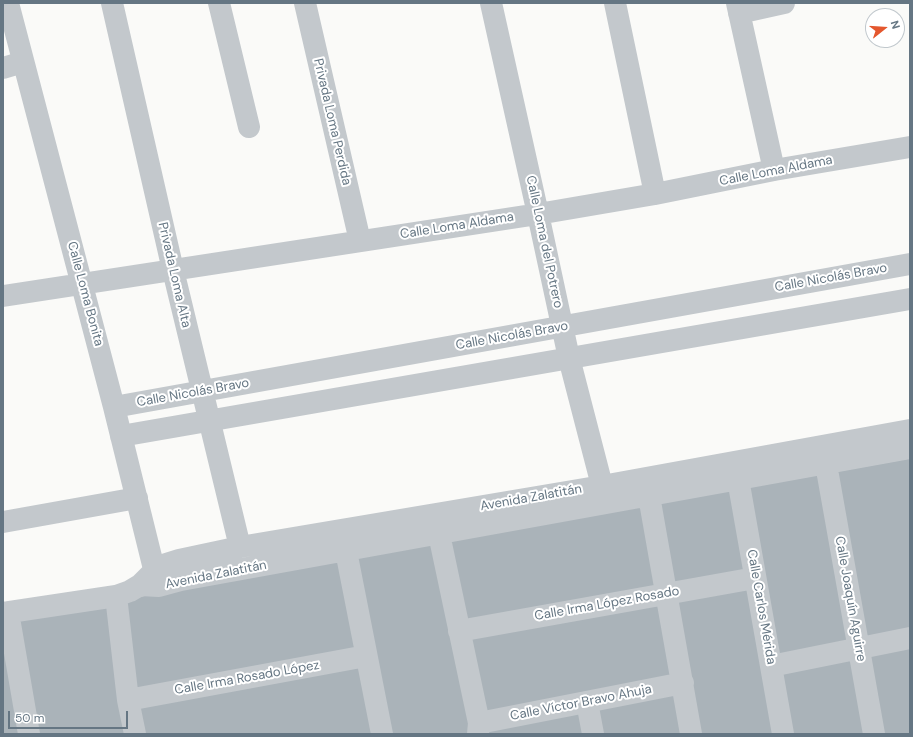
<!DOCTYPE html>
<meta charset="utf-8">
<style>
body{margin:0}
#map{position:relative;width:913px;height:737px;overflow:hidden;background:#fafaf8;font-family:"DM Sans",sans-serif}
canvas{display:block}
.frame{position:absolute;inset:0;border:4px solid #657683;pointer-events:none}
.north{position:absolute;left:865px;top:8px;width:40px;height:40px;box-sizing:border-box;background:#fff;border:1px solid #c1c8cd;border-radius:50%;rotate:73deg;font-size:11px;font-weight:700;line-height:16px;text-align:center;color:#657683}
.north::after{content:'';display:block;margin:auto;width:14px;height:18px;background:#e4572e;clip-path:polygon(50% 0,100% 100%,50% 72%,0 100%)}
.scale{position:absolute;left:8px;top:711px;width:120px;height:18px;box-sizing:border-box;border:2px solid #657683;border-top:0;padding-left:5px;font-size:12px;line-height:14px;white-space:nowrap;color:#657683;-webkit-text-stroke:3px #fff;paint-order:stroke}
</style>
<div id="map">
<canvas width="913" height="737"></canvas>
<div class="frame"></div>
<div class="north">N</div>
<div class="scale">50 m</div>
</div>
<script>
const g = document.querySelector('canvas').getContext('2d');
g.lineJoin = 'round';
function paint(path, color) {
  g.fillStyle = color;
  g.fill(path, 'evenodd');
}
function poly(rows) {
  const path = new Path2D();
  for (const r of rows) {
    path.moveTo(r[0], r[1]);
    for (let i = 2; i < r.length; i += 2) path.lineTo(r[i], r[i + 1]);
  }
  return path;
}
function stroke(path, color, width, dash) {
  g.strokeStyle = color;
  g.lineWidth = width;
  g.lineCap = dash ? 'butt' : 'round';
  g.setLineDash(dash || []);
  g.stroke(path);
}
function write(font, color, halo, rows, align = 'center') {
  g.font = font + ' "DM Sans",sans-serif';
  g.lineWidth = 4;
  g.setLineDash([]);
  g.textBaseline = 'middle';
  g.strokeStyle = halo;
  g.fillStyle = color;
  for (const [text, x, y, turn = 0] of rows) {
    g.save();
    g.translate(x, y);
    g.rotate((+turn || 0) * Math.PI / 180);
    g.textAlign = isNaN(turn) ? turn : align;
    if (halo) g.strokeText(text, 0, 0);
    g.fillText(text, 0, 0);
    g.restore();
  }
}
const building = poly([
 [910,458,910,734,3,734,3,621,910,458]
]);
paint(building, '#aab3b9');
stroke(building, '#dcdcda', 1);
stroke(poly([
 [8,3,114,407,158,585],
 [112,3,173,270,240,547],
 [219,3,249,127],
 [305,3,360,241],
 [491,3,538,214,569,358,606,501],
 [615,3,655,194],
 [737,3,774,170],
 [739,13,784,3],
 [3,68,23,62],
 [3,296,538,214,655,194,774,170,910,147],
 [114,407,910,264],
 [121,436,910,299],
 [826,464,874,734],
 [738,479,783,734],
 [649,496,691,734],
 [3,522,137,498],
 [439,534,479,723,478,734],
 [346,551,382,734],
 [140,585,159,586,181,580,910,448],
 [116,596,128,700,135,734],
 [8,612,29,734],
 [3,613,116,596,130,591,140,585,154,571,163,565,179,560,240,547,602,486,910,430],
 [459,631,755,578],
 [771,666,910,638],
 [128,700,366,656],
 [587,702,593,734],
 [479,723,683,683]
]), '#c3c8cc', 22);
write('13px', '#657683', '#fff', [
 ["Privada Loma Perdida",332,122,77],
 ["Calle Loma Aldama",776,171,-11],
 ["Calle Loma Aldama",457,226,-9],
 ["Calle Loma del Potrero",544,242,78],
 ["Privada Loma Alta",174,275,77],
 ["Calle Nicolás Bravo",831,278,-10],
 ["Calle Loma Bonita",85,294,75],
 ["Calle Nicolás Bravo",512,336,-10],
 ["Calle Nicolás Bravo",193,393,-10],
 ["Avenida Zalatitán",531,498,-10],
 ["Avenida Zalatitán",216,575,-11],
 ["Calle Joaquín Aguirre",850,599,80],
 ["Calle Irma López Rosado",607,604,-10],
 ["Calle Carlos Mérida",761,607,80],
 ["Calle Irma Rosado López",247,678,-10],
 ["Calle Víctor Bravo Ahuja",581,703,-11]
]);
</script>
